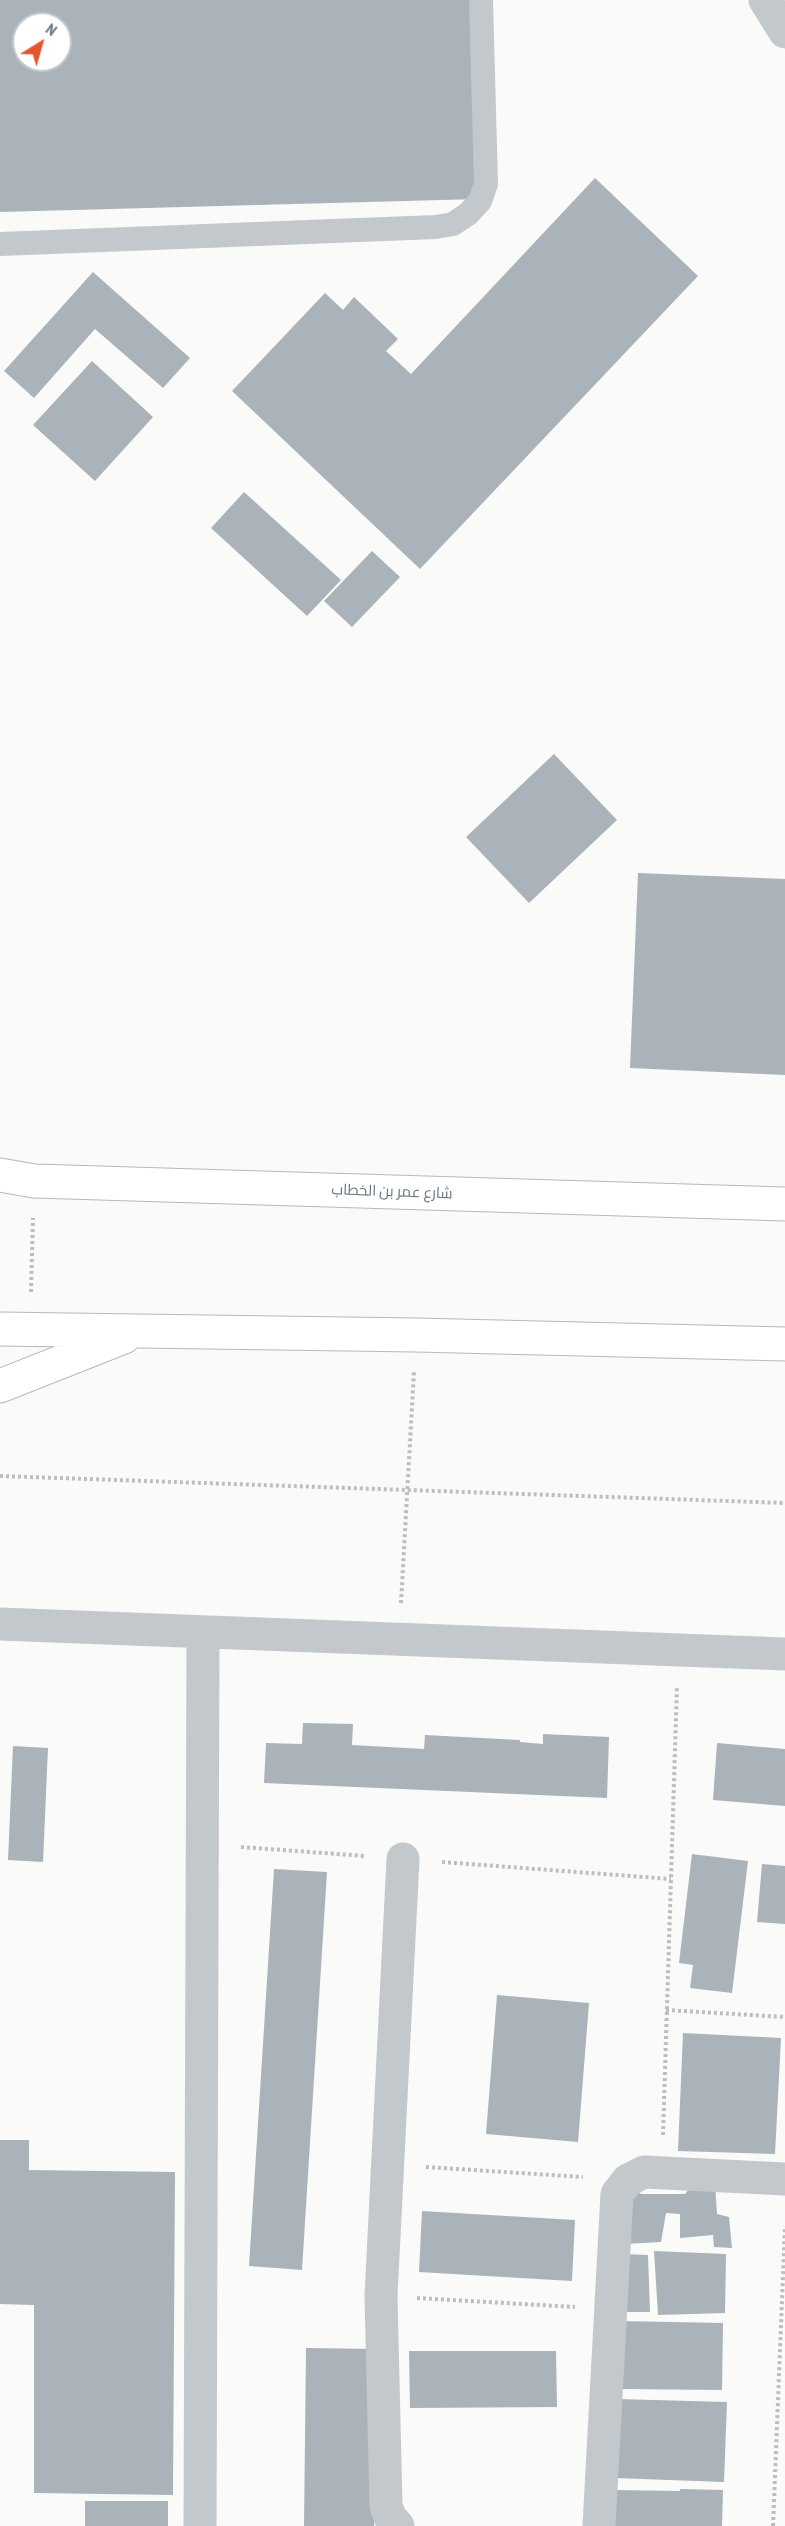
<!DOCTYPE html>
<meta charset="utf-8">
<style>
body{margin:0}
#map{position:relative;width:785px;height:2526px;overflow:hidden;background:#fafaf8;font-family:"PT Sans Narrow",sans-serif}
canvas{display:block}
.north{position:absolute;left:12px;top:12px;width:60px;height:60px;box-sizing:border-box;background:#fff;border:2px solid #c1c8cd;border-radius:50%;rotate:37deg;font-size:16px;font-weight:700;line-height:24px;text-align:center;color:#657683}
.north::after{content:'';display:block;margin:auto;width:21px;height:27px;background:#e4572e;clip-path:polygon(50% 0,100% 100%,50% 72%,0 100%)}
</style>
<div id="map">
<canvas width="785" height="2526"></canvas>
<div class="north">N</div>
</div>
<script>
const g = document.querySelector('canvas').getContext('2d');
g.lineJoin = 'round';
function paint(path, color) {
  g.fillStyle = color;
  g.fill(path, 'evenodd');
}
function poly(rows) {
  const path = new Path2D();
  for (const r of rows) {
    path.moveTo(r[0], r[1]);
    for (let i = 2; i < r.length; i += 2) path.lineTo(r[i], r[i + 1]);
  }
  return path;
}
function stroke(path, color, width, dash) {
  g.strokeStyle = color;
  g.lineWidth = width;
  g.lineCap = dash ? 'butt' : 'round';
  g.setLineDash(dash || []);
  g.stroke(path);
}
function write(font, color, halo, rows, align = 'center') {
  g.font = font + ' "PT Sans Narrow",Cairo,sans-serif';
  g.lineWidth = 6;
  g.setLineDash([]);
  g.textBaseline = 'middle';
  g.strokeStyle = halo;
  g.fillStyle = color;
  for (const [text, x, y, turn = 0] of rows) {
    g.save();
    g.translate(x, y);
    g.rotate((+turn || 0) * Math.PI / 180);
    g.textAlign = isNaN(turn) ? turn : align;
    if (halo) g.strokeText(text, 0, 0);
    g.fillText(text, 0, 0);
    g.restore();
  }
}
paint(poly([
 [0,0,472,0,478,199,0,212],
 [24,24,60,24,60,60,24,60],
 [595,178,698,276,420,569,232,391,325,293,343,310,354,297,398,339,386,351,411,374],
 [93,272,190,358,163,388,95,329,34,398,4,371],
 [92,361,153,417,95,481,33,425],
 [244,492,341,580,307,616,211,528],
 [372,551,400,577,352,627,324,601],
 [554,754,617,820,529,903,466,837],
 [638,873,785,879,785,1075,630,1068],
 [303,1723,353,1724,352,1745,424,1749,425,1735,520,1740,520,1742,543,1744,543,1734,609,1737,607,1798,264,1783,266,1743,302,1744],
 [717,1743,785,1749,785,1806,713,1800],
 [13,1746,48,1748,43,1862,8,1860],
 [692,1854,748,1861,732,1993,690,1988,693,1965,679,1963],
 [762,1864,785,1866,785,1924,757,1922],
 [274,1869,327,1872,302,2270,249,2266],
 [497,1995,589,2003,578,2142,486,2134],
 [683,2033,781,2038,775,2154,678,2151],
 [0,2140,29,2140,29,2170,175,2172,173,2495,34,2493,34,2305,0,2304],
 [695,2182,715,2183,717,2214,729,2217,732,2248,714,2247,713,2235,680,2238,680,2214,666,2213,661,2242,625,2244,632,2188,641,2194,685,2194],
 [422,2211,575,2220,572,2281,419,2272],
 [654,2251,726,2254,725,2313,658,2315],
 [621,2254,648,2255,650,2312,623,2312],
 [620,2321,723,2323,722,2390,619,2389],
 [306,2348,376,2349,374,2526,304,2526],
 [409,2351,556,2351,557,2407,410,2408],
 [617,2399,727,2402,724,2482,614,2478],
 [680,2489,723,2490,722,2526,614,2526,615,2490,680,2491],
 [85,2501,168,2501,168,2526,85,2526]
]), '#aab3b9');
const secondary = poly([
 [0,1175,34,1181,785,1204],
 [0,1329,416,1335,785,1344],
 [0,1386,124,1337]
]);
stroke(secondary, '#b3babf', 35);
stroke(poly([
 [31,1292,33,1218],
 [0,1476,785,1503],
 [401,1603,414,1371],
 [241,1847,365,1856],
 [442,1862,671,1879],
 [666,2010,785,2017],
 [663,2135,677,1686],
 [426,2167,583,2177],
 [417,2298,575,2307],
 [773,2526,785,2226]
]), '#bbbfc2', 4, [3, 3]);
stroke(poly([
 [0,244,436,227,453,224,468,214,480,201,486,184,481,0]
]), '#c3c8cc', 24);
stroke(poly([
 [765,0,785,32],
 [0,1624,785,1654],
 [200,2526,203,1632],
 [398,2526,390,2517,386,2506,381,2296,403,1859],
 [599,2526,617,2194,628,2180,644,2172,785,2179]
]), '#c3c8cc', 33);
stroke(secondary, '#fff', 33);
write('15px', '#657683', '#fff', [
 ["شارع عمر بن الخطاب",392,1192,2]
]);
</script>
